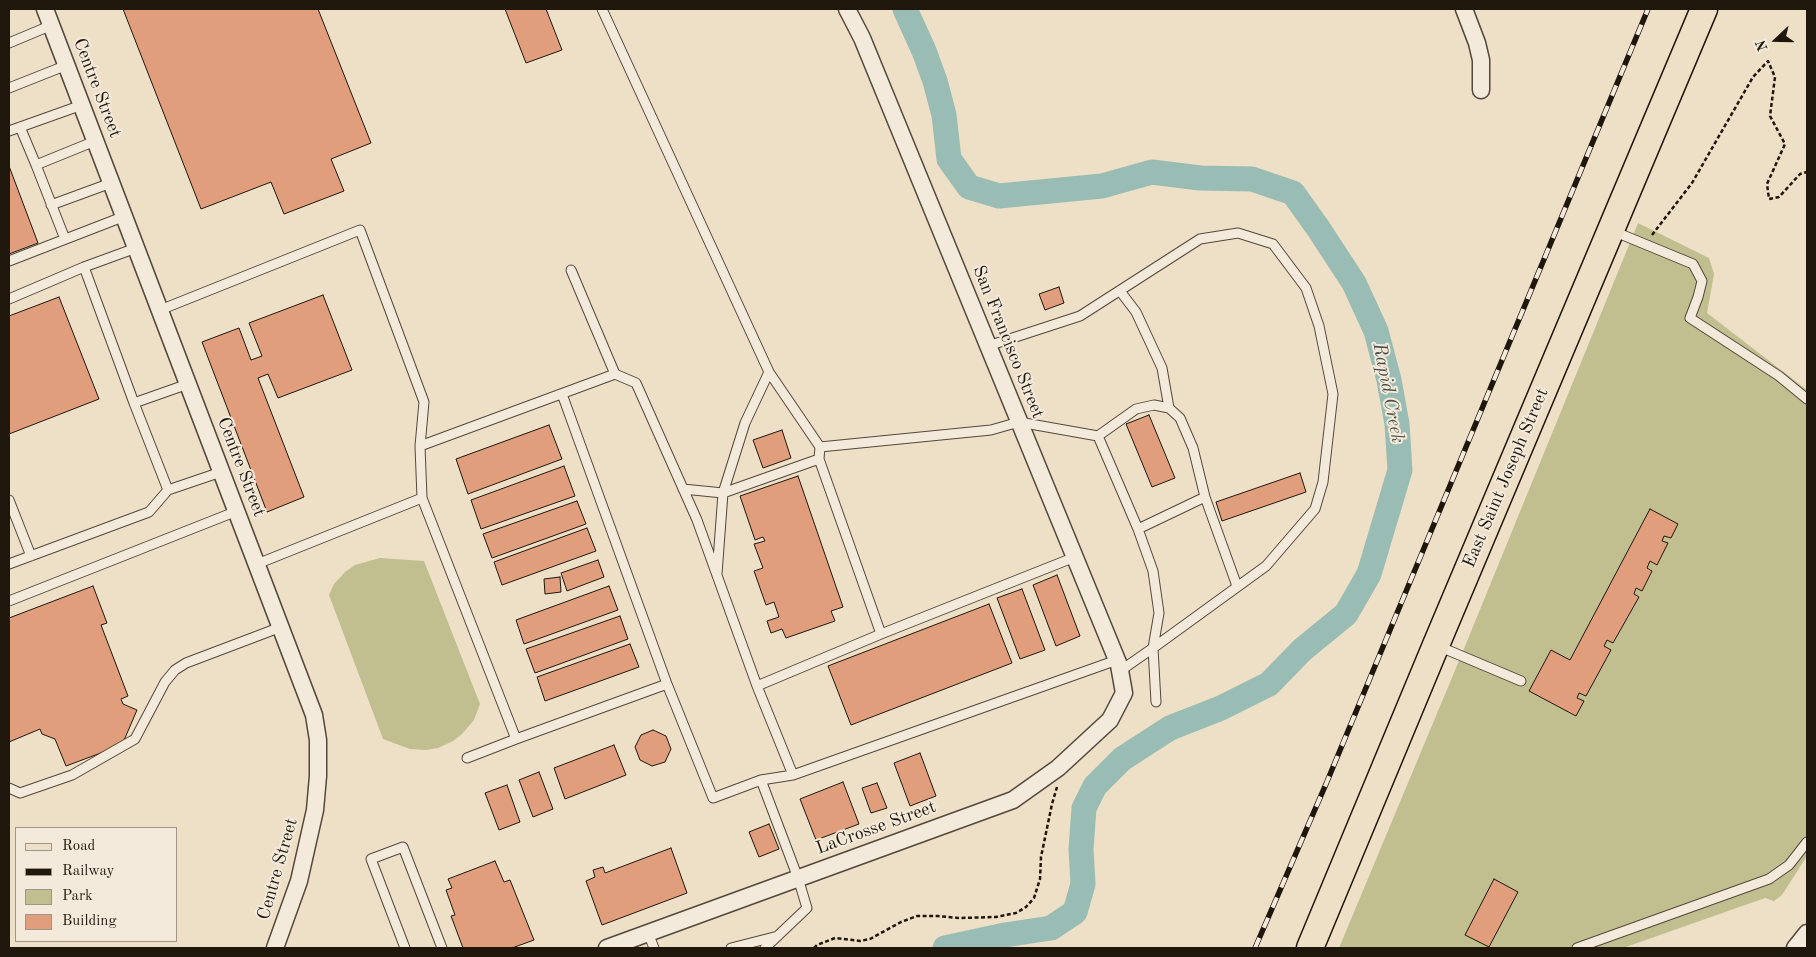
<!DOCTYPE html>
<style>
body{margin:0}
#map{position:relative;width:1816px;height:957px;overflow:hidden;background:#eedfc7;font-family:"Old Standard TT",serif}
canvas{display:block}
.frame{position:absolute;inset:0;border:10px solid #1f160c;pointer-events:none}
.legend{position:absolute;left:15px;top:827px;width:162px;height:115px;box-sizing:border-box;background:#f4eadb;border:1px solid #9f9588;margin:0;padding:6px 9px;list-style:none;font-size:15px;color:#1f160c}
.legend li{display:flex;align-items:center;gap:10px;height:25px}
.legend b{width:25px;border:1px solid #9f9588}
.north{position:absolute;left:1751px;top:15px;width:50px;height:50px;-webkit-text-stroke:4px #f4eadb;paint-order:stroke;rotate:249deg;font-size:14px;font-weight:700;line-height:20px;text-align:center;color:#1f160c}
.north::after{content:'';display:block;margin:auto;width:18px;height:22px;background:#1f160c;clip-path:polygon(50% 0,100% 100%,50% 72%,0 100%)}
</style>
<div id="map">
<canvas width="1816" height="957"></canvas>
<div class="frame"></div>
<ul class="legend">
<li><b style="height:6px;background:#eedfc7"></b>Road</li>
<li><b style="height:6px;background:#1f160c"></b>Railway</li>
<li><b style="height:14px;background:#c1bf90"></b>Park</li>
<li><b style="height:14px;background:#e09e7d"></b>Building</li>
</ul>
<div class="north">N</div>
</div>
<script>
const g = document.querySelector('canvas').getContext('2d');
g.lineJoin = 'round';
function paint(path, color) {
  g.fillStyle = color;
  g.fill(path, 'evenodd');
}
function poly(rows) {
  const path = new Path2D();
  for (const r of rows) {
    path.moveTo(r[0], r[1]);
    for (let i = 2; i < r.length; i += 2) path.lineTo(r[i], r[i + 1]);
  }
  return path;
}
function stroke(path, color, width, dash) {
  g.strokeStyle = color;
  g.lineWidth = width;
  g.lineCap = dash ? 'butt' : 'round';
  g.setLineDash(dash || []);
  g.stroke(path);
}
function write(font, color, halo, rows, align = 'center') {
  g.font = font + ' "Old Standard TT",serif';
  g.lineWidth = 4;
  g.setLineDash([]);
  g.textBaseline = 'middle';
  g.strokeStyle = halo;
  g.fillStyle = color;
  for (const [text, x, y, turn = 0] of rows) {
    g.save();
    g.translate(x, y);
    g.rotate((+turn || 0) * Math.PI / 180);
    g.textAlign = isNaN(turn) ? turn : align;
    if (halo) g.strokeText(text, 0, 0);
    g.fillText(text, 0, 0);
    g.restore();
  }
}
paint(poly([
 [1638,223,1709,258,1714,274,1707,313,1807,390,1807,856,1782,895,1774,901,1765,898,1623,948,1339,948,1461,656],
 [380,558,424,561,480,704,474,720,462,734,453,741,438,748,426,750,410,749,383,739,329,595,334,584,345,572,355,565]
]), '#c1bf90');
stroke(poly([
 [905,9,924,51,935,81,944,115,949,159,969,187,999,196,1102,186,1152,172,1200,178,1252,179,1293,193,1318,228,1354,283,1376,331,1389,380,1397,424,1400,470,1369,574,1346,614,1302,650,1269,684,1221,708,1170,728,1122,759,1095,786,1084,808,1081,849,1083,884,1075,912,1051,928,1005,935,945,948]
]), '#99bdb4', 25);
const building = poly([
 [123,9,318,9,371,143,331,159,344,191,284,214,271,182,201,209,123,9],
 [505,9,546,9,562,50,526,63,505,9],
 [9,166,38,243,9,254,9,166],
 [1059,287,1064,303,1045,310,1039,294,1059,287],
 [323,295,352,370,278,398,268,374,258,378,304,497,267,512,202,342,239,328,251,360,262,356,249,323,323,295],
 [59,297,99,399,9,434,9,316,59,297],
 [1149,415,1175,478,1152,487,1126,424,1149,415],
 [549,425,562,459,468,494,456,459,549,425],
 [782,430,791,458,763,468,753,440,782,430],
 [564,466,575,496,481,529,471,500,564,466],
 [1300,473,1306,492,1222,521,1216,502,1300,473],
 [798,476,843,607,831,611,835,621,786,638,782,629,771,633,767,621,779,617,774,602,766,605,754,571,763,568,754,544,765,541,763,537,755,540,740,496,798,476],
 [577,501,586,524,492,558,483,534,577,501],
 [1650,509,1678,524,1671,538,1664,536,1662,541,1668,543,1657,565,1650,561,1647,568,1652,571,1642,591,1636,588,1634,594,1639,597,1613,643,1607,640,1604,646,1611,650,1586,696,1579,693,1577,698,1584,701,1576,716,1529,691,1551,650,1570,660,1650,509],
 [587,528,596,551,502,585,494,562,587,528],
 [598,560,604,577,567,591,561,573,598,560],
 [1057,575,1080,636,1056,646,1033,585,1057,575],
 [560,577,561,592,545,594,544,579,560,577],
 [93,586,107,623,101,625,128,696,121,699,123,704,137,710,122,745,66,766,55,739,42,734,40,729,9,742,9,618,93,586],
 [609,586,618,610,524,644,516,620,609,586],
 [1022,589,1045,650,1020,659,997,598,1022,589],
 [989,604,1012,663,851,725,828,666,989,604],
 [620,616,628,639,535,673,526,649,620,616],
 [630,644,639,667,545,701,537,677,630,644],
 [653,730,666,736,671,749,665,762,652,766,640,760,635,747,641,735,653,730],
 [614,745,626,775,565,799,554,768,614,745],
 [920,753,936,796,910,806,894,763,920,753],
 [539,772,553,809,533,817,519,780,539,772],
 [843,782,859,824,816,840,800,799,843,782],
 [877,783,887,808,871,813,862,788,877,783],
 [507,785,520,822,499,830,485,793,507,785],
 [769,824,779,849,759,857,749,832,769,824],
 [671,848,687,893,602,925,586,881,595,877,593,870,603,867,605,873,671,848],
 [495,861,504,882,510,880,534,940,512,948,463,948,451,916,455,915,446,890,452,888,448,879,495,861],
 [1494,879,1518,892,1489,947,1465,935,1494,879]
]);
paint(building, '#e09e7d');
stroke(building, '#1f160c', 1);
const service = poly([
 [602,9,769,372,820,447,991,430,1019,422,1098,436,1136,409,1154,405,1169,408,1180,418,1193,448,1205,497,1138,529,1153,571,1159,613,1153,648,1120,671],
 [9,43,52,25],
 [9,88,67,65],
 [20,127,36,165],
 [9,131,82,105],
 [51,205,111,183],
 [1613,231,1693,264,1702,281,1698,297,1690,318,1779,376,1807,399],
 [65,239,36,165,95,141],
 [9,261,125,216],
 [84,267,134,403],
 [571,270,615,374],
 [1120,291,1136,312,1162,368,1169,408],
 [9,299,84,267,136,248],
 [160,310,360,230,424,402,420,446,422,498,257,564],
 [988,346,1080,316,1200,239,1238,233,1273,244,1306,288,1319,326,1333,394,1323,482,1315,509,1266,566,1153,648,1156,702],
 [562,394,667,684],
 [1098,436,1138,529],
 [420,446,615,374,636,383,697,520,757,686,793,775],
 [683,489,723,493,819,459],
 [168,490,134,403,188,384],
 [1205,497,1237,586],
 [422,498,516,739,667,684,713,798,761,780,793,775,1117,660],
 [9,500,31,556],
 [9,564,149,512,168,490,221,472],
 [717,574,723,493,745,423,769,372],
 [9,601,237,511],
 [881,634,1075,557],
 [1438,646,1521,681],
 [757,686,881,634,819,459,820,447],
 [467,758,516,739],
 [761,780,798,878,807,908,765,948],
 [9,788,20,793,72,775,135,739,165,682,175,670,186,663,281,627],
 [648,933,654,948],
 [405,948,371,859,403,847,442,948],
 [731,948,778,936],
 [1577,948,1769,879,1789,865,1807,842]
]);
const minor = poly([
 [45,9,314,715,318,740,318,776,315,810,299,881,275,948],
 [1464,9,1477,43,1481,60,1481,90],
 [607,948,1013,800,1058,768,1110,720,1124,693,1119,665,862,38,847,9],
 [1795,948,1807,933]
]);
const primary = poly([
 [1310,948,1436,645,1704,9]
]);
stroke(service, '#53483b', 11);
stroke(minor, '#53483b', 19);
stroke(primary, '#1f160c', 29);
stroke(poly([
 [1652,235,1692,183,1753,77,1768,61,1775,77,1770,116,1785,144,1767,184,1769,199,1779,197,1800,174,1807,172],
 [814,948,817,945,835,938,860,941,870,939,901,922,917,916,938,916,959,918,996,917,1016,913,1026,907,1034,898,1040,879,1041,857,1052,804,1057,787]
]), '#1f160c', 2.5, [4, 2.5]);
stroke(service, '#f4eadb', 9);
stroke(minor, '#f4eadb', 16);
stroke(primary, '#eedfc7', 26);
const rail = poly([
 [1255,948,1326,784,1648,9]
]);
stroke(rail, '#1f160c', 5.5);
stroke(rail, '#f4eadb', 4, [11]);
write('18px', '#1f160c', '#f4eadb', [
 ["Centre Street",97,88,69],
 ["San Francisco Street",1008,342,68],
 ["Centre Street",241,467,69],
 ["East Saint Joseph Street",1506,478,-67],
 ["LaCrosse Street",876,828,-20],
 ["Centre Street",278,869,-74]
]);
write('italic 19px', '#4a5047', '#f4eadb', [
 ["Rapid Creek",1388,393,79]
]);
</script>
